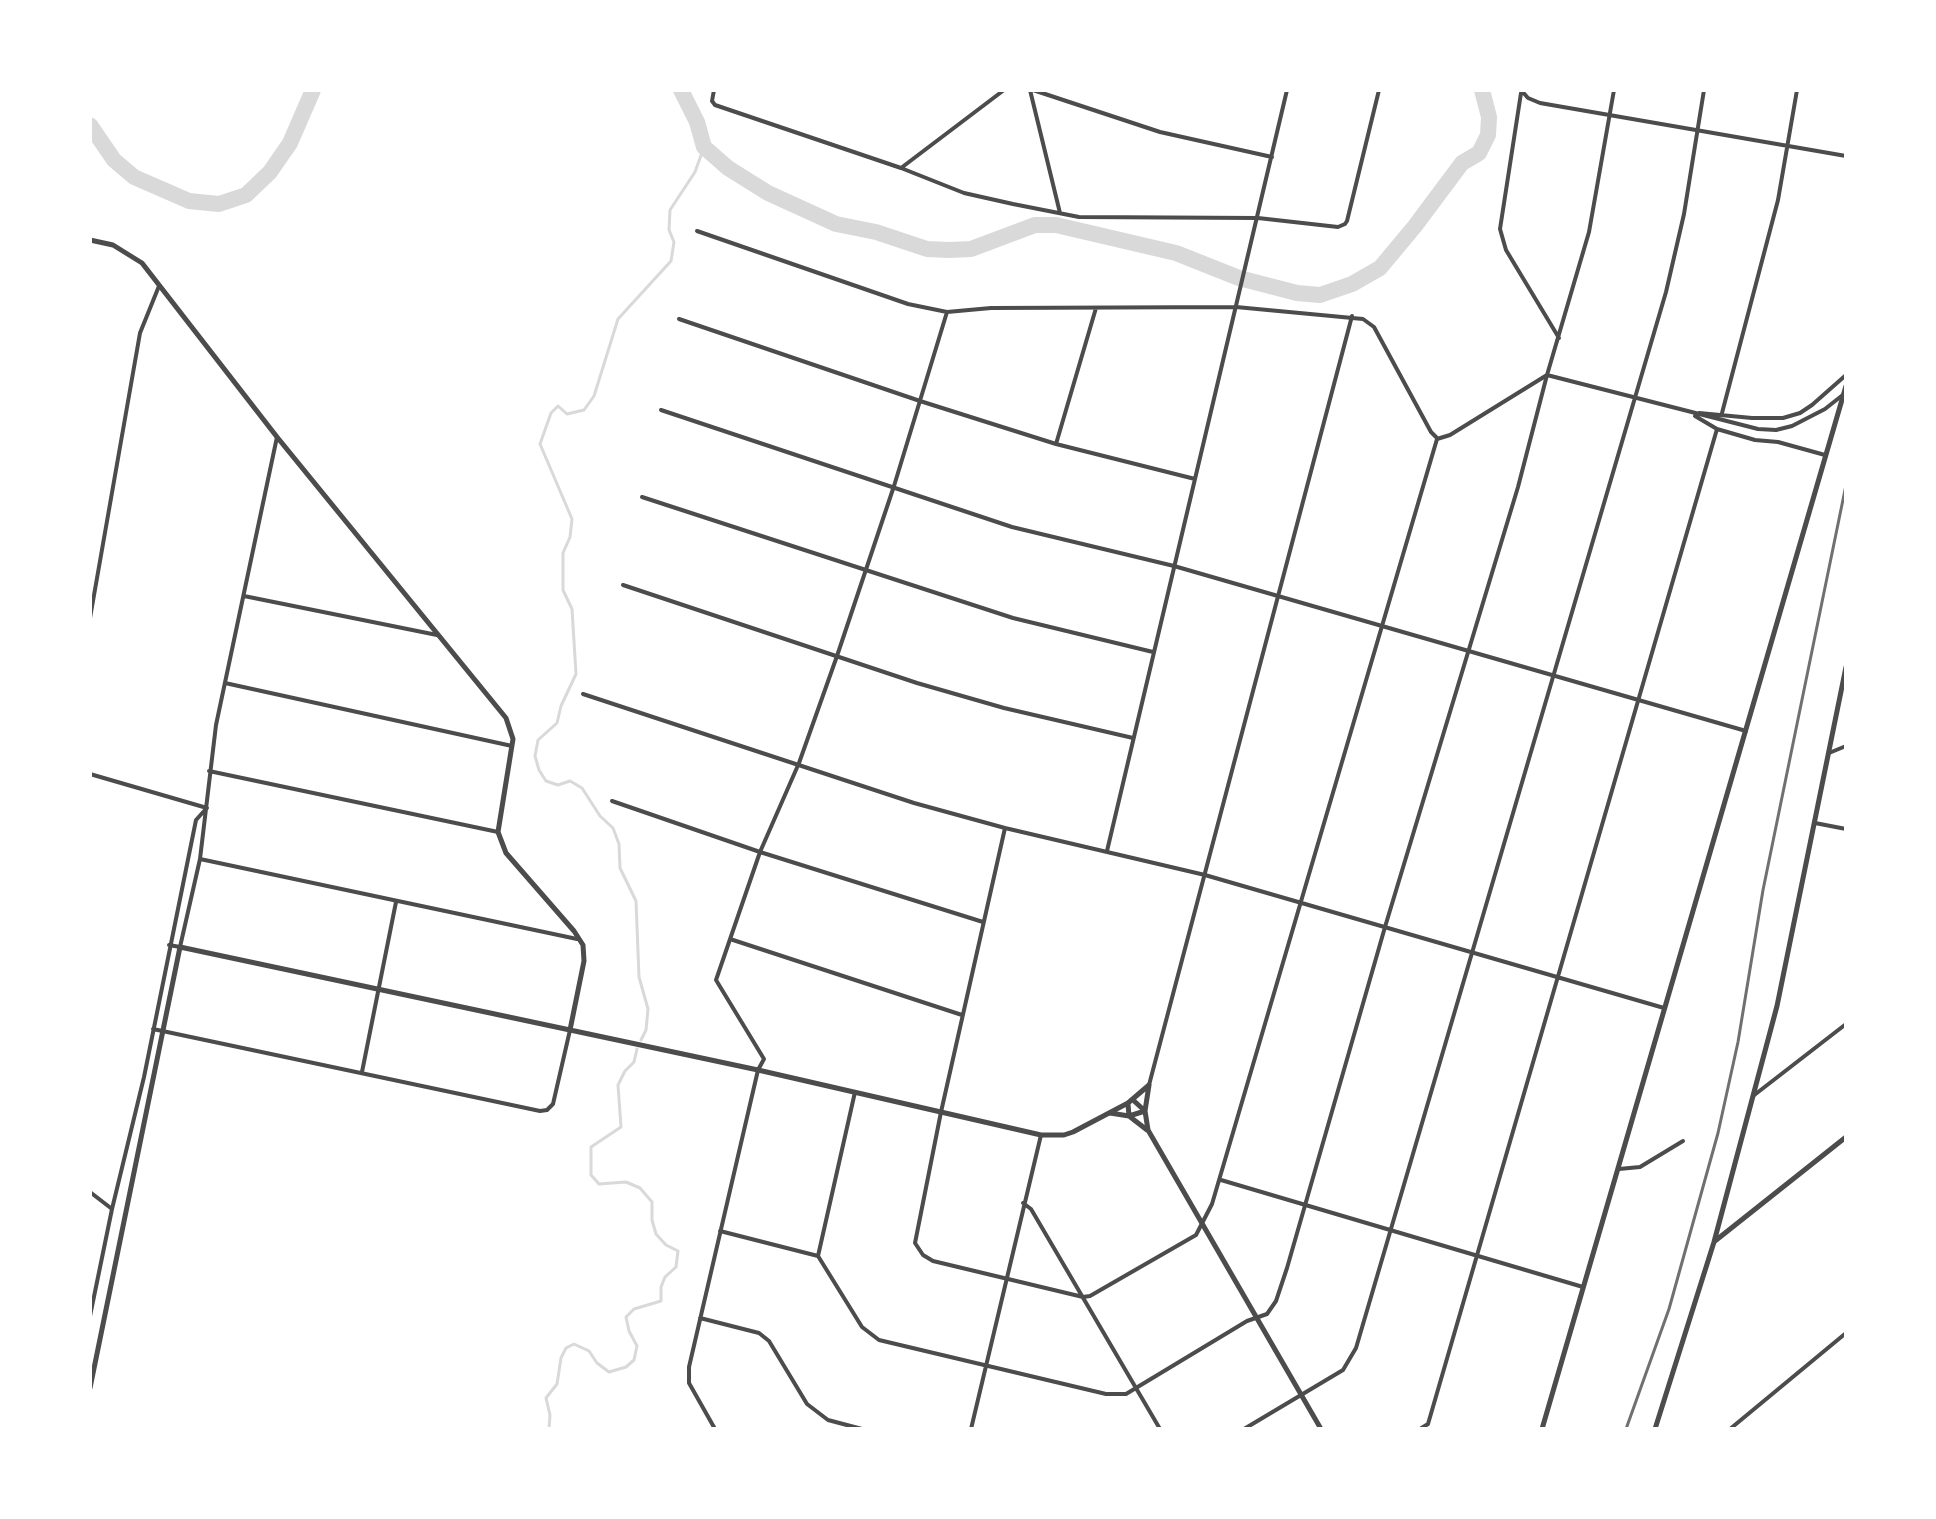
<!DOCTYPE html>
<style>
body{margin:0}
#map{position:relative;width:1936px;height:1519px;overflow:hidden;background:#fff;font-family:"PT Sans",sans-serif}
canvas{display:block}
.frame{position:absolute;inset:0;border:92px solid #fff;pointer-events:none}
</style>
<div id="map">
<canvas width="1936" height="1519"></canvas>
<div class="frame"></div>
</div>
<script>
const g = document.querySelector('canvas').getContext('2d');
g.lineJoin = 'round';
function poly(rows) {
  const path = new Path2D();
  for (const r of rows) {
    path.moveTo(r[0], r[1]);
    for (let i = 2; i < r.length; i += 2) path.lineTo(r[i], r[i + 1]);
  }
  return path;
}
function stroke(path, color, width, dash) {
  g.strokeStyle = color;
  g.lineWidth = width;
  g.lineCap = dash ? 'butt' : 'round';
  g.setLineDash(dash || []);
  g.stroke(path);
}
stroke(poly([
 [641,1040,646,1030,648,1009,639,977,636,901,620,868,619,844,613,828,600,816,582,788,570,781,558,785,546,781,539,770,535,756,538,740,557,723,561,706,576,674,572,609,563,590,563,553,570,537,572,519,540,444,551,413,558,406,567,414,584,410,594,396,618,319,671,261,674,242,669,230,670,210,695,172,704,147],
 [549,1429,550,1415,546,1398,557,1384,561,1358,566,1348,574,1344,589,1351,597,1363,609,1372,626,1367,634,1360,637,1346,629,1331,626,1317,634,1309,661,1301,661,1287,665,1277,676,1267,678,1251,666,1245,656,1234,652,1220,652,1202,640,1188,626,1182,599,1184,591,1175,591,1147,621,1127,618,1085,625,1071,634,1062,637,1049]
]), '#d9d9d9', 3);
stroke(poly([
 [681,90,697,122,704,147,728,168,768,193,836,224,876,232,927,249,949,250,971,249,1035,225,1056,225,1176,253,1239,278,1297,293,1320,295,1352,284,1380,268,1415,226,1462,163,1479,153,1488,135,1489,117,1482,90],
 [90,125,114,160,134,177,189,201,219,204,246,195,270,172,290,143,313,90]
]), '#d9d9d9', 16);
stroke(poly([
 [714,90,712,101,715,105,901,168,964,193,1013,204,1079,217,1258,218,1338,227,1345,224,1347,221,1379,90],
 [1030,90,1060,213],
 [1033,90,1160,132,1272,157],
 [1521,90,1528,98,1540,103,1846,156],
 [1521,93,1500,229,1506,250,1559,338],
 [901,168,1004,90],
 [697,231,908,304,947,312,991,308,1236,307,1363,319,1374,327,1431,432,1437,438],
 [679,319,920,401,1056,444,1195,479],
 [661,410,1012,527,1174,566,1746,731],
 [1699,413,1752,418,1783,418,1800,413,1812,405,1846,375],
 [1722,413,1778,200,1797,90],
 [1695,416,1717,429,1755,440,1778,442,1825,455],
 [1437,439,1450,435,1547,375,1758,429,1776,430,1792,426,1825,409,1844,394],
 [1056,444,1096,308],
 [642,497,1013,618,1153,652],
 [623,585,917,683,1004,708,1133,738],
 [244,596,437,635],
 [90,618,140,333,159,286],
 [225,683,512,746],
 [583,694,914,803,1005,828,1205,875,1664,1008],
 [1829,753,1846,746],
 [209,771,498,832],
 [90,774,207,808],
 [612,801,760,852,983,922],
 [1815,823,1846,829],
 [1005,828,941,1112,915,1243,923,1255,933,1261,1083,1297,1090,1296,1196,1235,1212,1204,1437,439],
 [1107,851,1287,90],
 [200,859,577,939],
 [730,939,962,1015],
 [169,945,180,947,200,859,216,725,277,437],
 [153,1029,540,1111,547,1110,553,1104,570,1030],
 [362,1072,396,902],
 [1149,1085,1352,316],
 [1753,1096,1846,1024],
 [1619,1169,1640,1167,1683,1141],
 [1221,1180,1583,1287],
 [90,1192,112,1209],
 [1023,1203,1031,1209,1160,1429],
 [720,1231,818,1256,862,1327,879,1340,1106,1394,1126,1394,1247,1321,1267,1314,1276,1301,1287,1268,1385,927,1518,487,1547,375,1589,232,1614,90],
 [818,1256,855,1092],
 [90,1316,112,1209,144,1077,196,820,205,810],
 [700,1318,759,1333,769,1341,807,1404,828,1420,862,1429],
 [715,1429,689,1383,689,1367,758,1070,764,1059,716,980,760,852,799,763,837,656,894,486,947,312],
 [971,1429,1041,1135],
 [1244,1429,1343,1370,1356,1348,1666,292,1684,214,1704,90],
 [1420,1429,1428,1424,1717,429],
 [1730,1429,1846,1333]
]), '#4c4c4c', 4);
stroke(poly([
 [90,240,113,245,142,263,277,437,506,718,513,739,498,832,506,853,574,931,583,945,584,961,570,1030],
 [1149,1085,1145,1111,1148,1130,1321,1429],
 [1128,1104,1129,1116,1145,1111,1133,1100],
 [1110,1113,1129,1116,1147,1130],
 [1715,1241,1846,1137],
 [90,1388,180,947,758,1070,1041,1135,1064,1135,1073,1132,1128,1103,1149,1085],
 [1542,1429,1846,386],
 [1655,1429,1714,1242,1777,1006,1846,667]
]), '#4c4c4c', 5);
stroke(poly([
 [1626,1429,1669,1309,1718,1133,1738,1042,1763,890,1846,485]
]), '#707070', 3);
</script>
